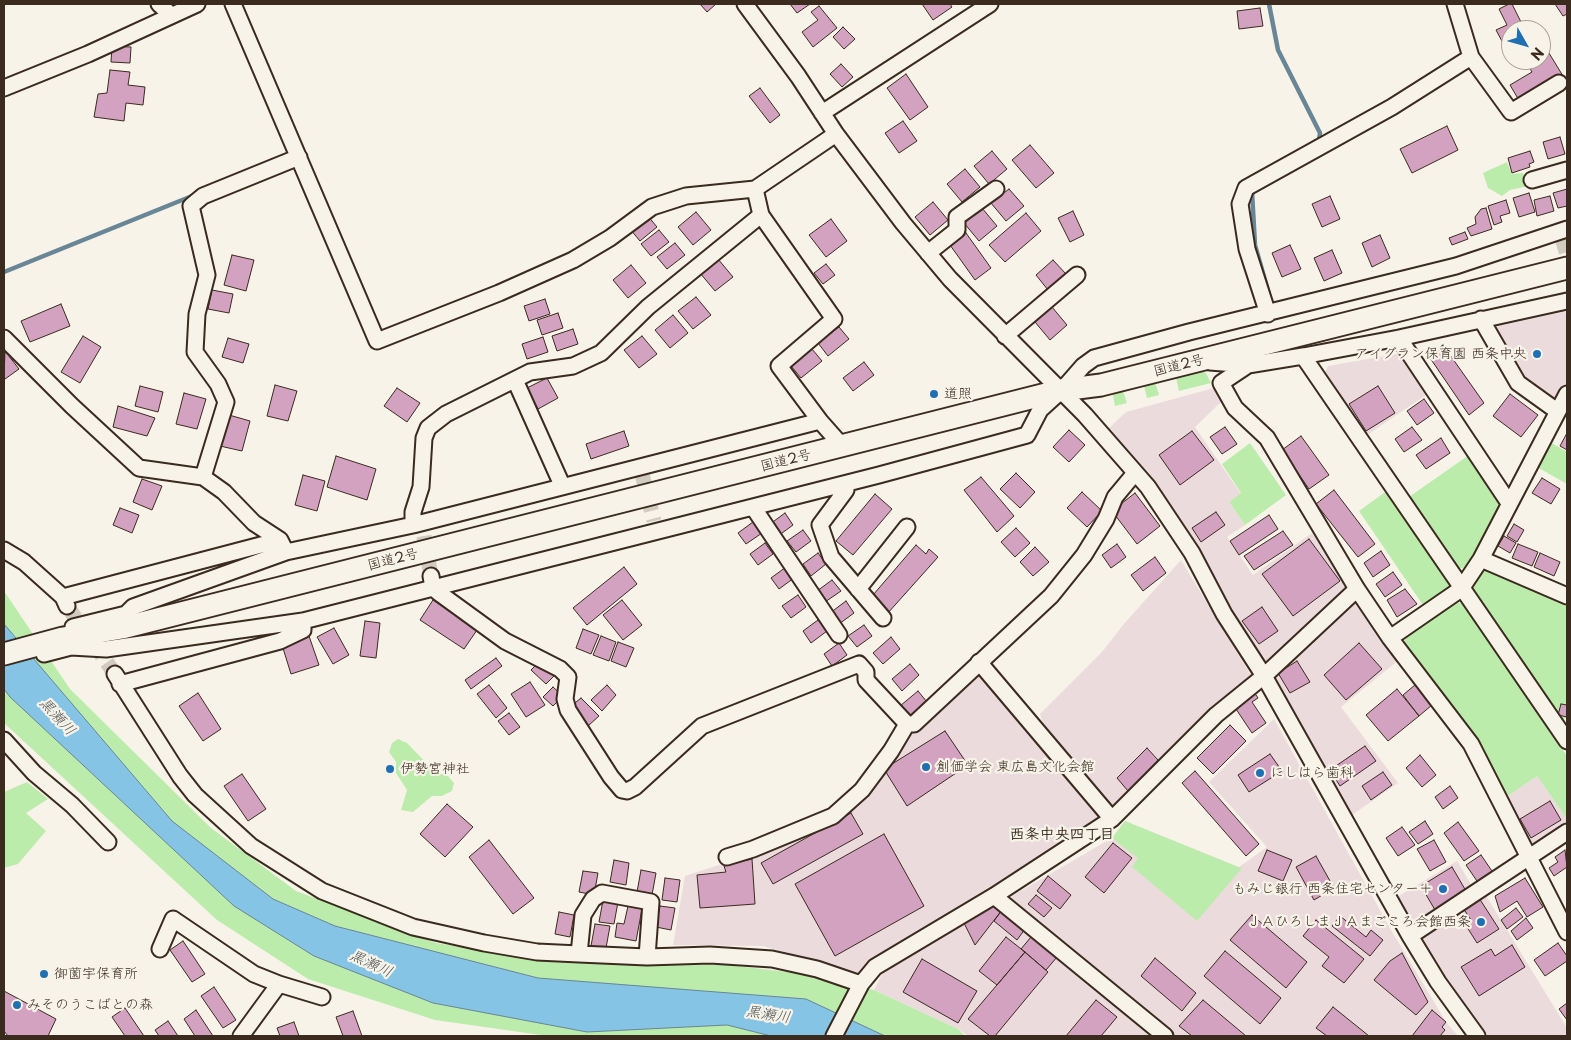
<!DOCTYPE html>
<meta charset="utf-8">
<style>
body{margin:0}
#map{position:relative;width:1571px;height:1040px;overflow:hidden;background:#f7f3e8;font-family:"Playpen Sans",sans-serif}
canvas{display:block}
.frame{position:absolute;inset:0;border:5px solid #3b2a1e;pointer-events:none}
.north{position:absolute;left:1501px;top:20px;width:50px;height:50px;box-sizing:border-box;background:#f7f3e8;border:1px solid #aca397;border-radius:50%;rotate:128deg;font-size:14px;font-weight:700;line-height:20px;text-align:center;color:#3b2a1e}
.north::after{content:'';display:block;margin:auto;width:18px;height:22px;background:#1f6fb2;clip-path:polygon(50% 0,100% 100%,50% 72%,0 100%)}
</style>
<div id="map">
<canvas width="1571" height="1040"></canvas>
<div class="frame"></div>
<div class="north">N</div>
</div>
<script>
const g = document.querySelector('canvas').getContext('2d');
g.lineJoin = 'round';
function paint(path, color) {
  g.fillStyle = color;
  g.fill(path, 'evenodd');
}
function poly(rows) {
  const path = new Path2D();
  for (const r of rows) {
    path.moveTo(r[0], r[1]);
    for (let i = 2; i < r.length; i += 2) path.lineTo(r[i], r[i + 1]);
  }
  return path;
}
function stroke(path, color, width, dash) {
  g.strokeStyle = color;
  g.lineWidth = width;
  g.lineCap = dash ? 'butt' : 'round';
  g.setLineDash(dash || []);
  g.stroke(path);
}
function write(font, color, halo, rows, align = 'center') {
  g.font = font + ' "Playpen Sans","Klee One",sans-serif';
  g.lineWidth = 4.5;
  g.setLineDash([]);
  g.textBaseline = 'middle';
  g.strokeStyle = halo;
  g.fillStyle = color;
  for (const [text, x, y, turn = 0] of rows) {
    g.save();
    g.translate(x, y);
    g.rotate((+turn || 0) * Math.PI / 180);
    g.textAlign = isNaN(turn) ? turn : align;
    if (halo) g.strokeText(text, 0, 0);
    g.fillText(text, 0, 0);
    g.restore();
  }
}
paint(poly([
 [1567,311,1567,383,1559,399,1550,401,1518,376,1496,332,1498,326],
 [1396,354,1404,356,1429,393,1367,435,1324,375,1328,366],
 [1214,388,1222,401,1195,427,1241,494,1229,502,1245,525,1227,537,1253,575,1312,533,1348,589,1265,666,1200,553,1150,474,1108,429,1126,412],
 [1181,560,1252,677,1225,698,1158,760,1112,811,1046,734,1040,714,1102,652,1123,625],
 [1352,601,1359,602,1400,659,1341,707,1398,783,1352,815,1274,683,1280,669],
 [978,670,1103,816,964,905,905,938,870,960,856,978,805,958,763,946,673,945,685,876,752,854,834,818,903,742],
 [1274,719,1391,930,1446,1022,1458,1036,1176,1036,1015,907,1011,901,1012,896,1112,838,1125,821,1239,867,1267,847,1209,782],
 [1537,776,1567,819,1567,827,1543,845,1529,842,1505,798],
 [1457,861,1475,891,1415,930,1397,897],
 [1485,894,1567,1028,1567,1036,1484,1036,1442,977,1421,938],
 [993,906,999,908,1155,1036,968,1036,958,1029,874,990,881,976,893,965,919,948]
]), '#ecdbdc');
paint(poly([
 [1507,162,1512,174,1523,173,1528,186,1510,190,1502,196,1488,188,1483,173],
 [1192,368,1206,373,1211,383,1179,391,1175,373],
 [1154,379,1159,395,1147,398,1143,382],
 [1122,388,1127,403,1115,406,1112,391],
 [1550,442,1567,452,1567,484,1537,467],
 [1250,443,1286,495,1245,525,1229,502,1241,493,1222,464],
 [1469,455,1502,506,1468,567,1455,569,1406,499],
 [1388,490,1449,580,1449,592,1425,608,1359,511],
 [1488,568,1567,604,1567,717,1560,722,1473,594,1472,585,1481,570],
 [4,591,70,689,211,828,296,891,436,943,528,958,611,963,728,965,822,976,874,990,958,1029,965,1036,548,1036,435,1020,308,979,217,920,4,723],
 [1455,602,1464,604,1567,756,1567,819,1537,776,1505,798,1403,646,1406,636],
 [398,739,407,743,435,772,448,776,454,783,452,791,442,796,432,796,413,812,401,810,407,790,396,773,396,762,389,752,392,743],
 [27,782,48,799,26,813,46,831,18,864,4,868,4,792],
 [1125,821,1238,867,1242,868,1197,921,1132,867,1138,858,1112,838]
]), '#bcecab');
const water = poly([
 [4,624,172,821,273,899,335,926,538,978,806,999,885,1036,771,1036,727,1025,587,1032,433,1003,314,956,234,906,10,697,4,689,4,624]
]);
paint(water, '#86c4e6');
stroke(water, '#688696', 1);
stroke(poly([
 [1269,4,1278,50,1320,133,1319,140,1314,142],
 [1252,192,1255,245,1269,294],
 [4,272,197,194]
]), '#688696', 4.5);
const building = poly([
 [700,4,716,4,707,12,700,4],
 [790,4,810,4,797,13,790,4],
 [922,4,950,4,952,7,933,20,922,4],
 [1509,4,1512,4,1525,30,1511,30,1511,42,1504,45,1496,30,1507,25,1499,9,1509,4],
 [1555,4,1567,4,1567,14,1563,16,1555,4],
 [819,6,837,28,813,47,802,32,818,20,811,12,819,6],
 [1260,8,1263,26,1239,29,1237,11,1260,8],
 [843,27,855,39,844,49,833,37,843,27],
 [1541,40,1563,76,1520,102,1510,85,1532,72,1525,60,1541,60,1541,40],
 [112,46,131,47,130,63,111,62,112,46],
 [841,64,853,77,842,87,830,74,841,64],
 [110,70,130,72,128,85,145,87,143,105,126,103,124,121,94,117,98,94,107,93,110,70],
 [906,74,928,107,910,120,887,88,906,74],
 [760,88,780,115,770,123,749,96,760,88],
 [903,121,917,141,899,153,885,133,903,121],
 [1447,126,1458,150,1412,173,1400,149,1447,126],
 [1560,137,1565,154,1548,159,1543,142,1560,137],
 [1030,145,1054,173,1036,188,1012,160,1030,145],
 [992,151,1007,169,989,184,974,166,992,151],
 [1530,151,1534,162,1529,164,1530,167,1512,173,1508,158,1530,151],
 [965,169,980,187,962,202,947,184,965,169],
 [1009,189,1024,206,1006,221,991,203,1009,189],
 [1567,189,1567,206,1558,208,1553,193,1567,189],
 [1529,193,1535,212,1519,217,1513,198,1529,193],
 [1330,196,1340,219,1322,227,1312,204,1330,196],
 [1550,196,1554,211,1537,216,1534,200,1550,196],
 [1506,200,1510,213,1500,216,1502,222,1494,225,1488,206,1506,200],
 [933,202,948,220,930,235,915,217,933,202],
 [982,208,997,226,979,241,964,223,982,208],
 [1486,208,1492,229,1471,236,1467,228,1476,224,1475,217,1481,209,1486,208],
 [1073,211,1084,235,1070,242,1058,218,1073,211],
 [696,212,711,230,693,245,678,227,696,212],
 [1026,213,1041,231,1005,262,989,245,1026,213],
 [647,215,657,227,640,241,630,229,647,215],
 [831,219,847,241,826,257,809,235,831,219],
 [659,230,669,242,651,256,641,244,659,230],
 [1465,232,1468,239,1452,245,1449,238,1465,232],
 [966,233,991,268,975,280,950,245,966,233],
 [1380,235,1390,258,1372,267,1362,243,1380,235],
 [675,243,685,255,667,269,657,257,675,243],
 [1290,245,1301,269,1282,277,1272,253,1290,245],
 [1332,250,1342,273,1324,281,1314,258,1332,250],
 [232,255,254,260,246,291,224,285,232,255],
 [718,259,733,277,715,291,700,273,718,259],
 [1053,260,1066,274,1048,290,1036,275,1053,260],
 [826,264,835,275,823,284,814,273,826,264],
 [631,265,646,283,628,298,613,280,631,265],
 [212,290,233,294,229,313,208,309,212,290],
 [696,297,711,315,693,329,678,311,696,297],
 [545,299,550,314,529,321,524,306,545,299],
 [61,304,70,326,30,342,21,321,61,304],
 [1052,307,1067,325,1050,340,1035,322,1052,307],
 [558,313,563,328,542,335,537,320,558,313],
 [673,315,688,333,670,348,655,330,673,315],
 [839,327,849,339,828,356,818,343,839,327],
 [573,329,578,344,557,351,552,336,573,329],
 [83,336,101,347,80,383,61,372,83,336],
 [642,336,657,354,639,368,624,350,642,336],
 [543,337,548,352,527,359,522,344,543,337],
 [228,338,249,344,243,363,222,357,228,338],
 [1443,345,1484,403,1469,415,1428,355,1443,345],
 [812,349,822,361,801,378,791,366,812,349],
 [5,351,19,369,5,379,4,377,5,351],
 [864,362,874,375,853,391,843,378,864,362],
 [547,378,558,398,538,409,527,388,547,378],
 [275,385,297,391,288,421,267,416,275,385],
 [140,386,163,392,158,412,135,406,140,386],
 [1378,386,1395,413,1366,431,1349,404,1378,386],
 [397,388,420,403,407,422,384,406,397,388],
 [184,393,206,399,197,429,176,424,184,393],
 [1510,394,1538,415,1521,437,1493,416,1510,394],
 [1424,399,1434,413,1417,425,1407,411,1424,399],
 [118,406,155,418,147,436,113,427,118,406],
 [229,415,250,421,242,451,220,446,229,415],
 [1225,427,1237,444,1222,454,1210,437,1225,427],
 [1412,427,1422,440,1404,452,1395,439,1412,427],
 [1069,430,1085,445,1069,462,1053,447,1069,430],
 [624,431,629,446,591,459,586,444,624,431],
 [1192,431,1214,460,1180,485,1159,455,1192,431],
 [1567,433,1567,450,1560,446,1567,433],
 [1301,436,1329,475,1309,489,1282,450,1301,436],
 [1441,438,1450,453,1426,469,1416,455,1441,438],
 [336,456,376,469,367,500,327,487,336,456],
 [1016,473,1035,492,1020,508,1000,489,1016,473],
 [303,475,325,481,317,511,295,505,303,475],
 [981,477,1014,516,997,532,964,490,981,477],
 [1542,478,1560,489,1551,504,1532,493,1542,478],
 [142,479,162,486,152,510,133,502,142,479],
 [1334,490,1375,544,1358,557,1316,504,1334,490],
 [1082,492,1102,511,1087,527,1067,508,1082,492],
 [1135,493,1160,526,1137,544,1112,511,1135,493],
 [875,494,892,509,853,555,836,541,875,494],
 [120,508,139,515,132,533,113,525,120,508],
 [1216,512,1225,525,1201,542,1192,528,1216,512],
 [785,513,793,525,778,536,770,524,785,513],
 [1269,515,1278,529,1239,555,1230,541,1269,515],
 [753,522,762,533,746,544,738,533,753,522],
 [1514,524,1524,530,1517,542,1507,536,1514,524],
 [1016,528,1030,543,1015,557,1001,542,1016,528],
 [803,530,811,541,796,552,787,541,803,530],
 [1283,531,1293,545,1254,570,1244,556,1283,531],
 [1504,536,1516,543,1510,553,1498,546,1504,536],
 [1309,539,1340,581,1293,616,1262,574,1309,539],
 [765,543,773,554,758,565,750,554,765,543],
 [1117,544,1126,557,1111,568,1102,555,1117,544],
 [1518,544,1538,552,1532,566,1512,558,1518,544],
 [916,545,926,554,929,549,938,557,887,614,879,607,881,602,873,595,916,545],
 [1035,547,1049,562,1033,576,1020,562,1035,547],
 [1381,551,1390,565,1373,577,1364,563,1381,551],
 [818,553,826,564,811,576,803,564,818,553],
 [1540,553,1560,562,1554,576,1534,567,1540,553],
 [1155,557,1166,573,1143,591,1131,575,1155,557],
 [624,567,637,584,587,625,573,608,624,567],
 [786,567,794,578,779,589,771,578,786,567],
 [1393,572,1402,585,1385,597,1376,584,1393,572],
 [832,580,841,591,825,602,817,591,832,580],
 [1405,589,1417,604,1397,617,1387,600,1405,589],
 [798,595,806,607,791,618,782,606,798,595],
 [433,600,477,630,464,649,420,620,433,600],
 [622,600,642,625,623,640,603,615,622,600],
 [846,601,854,613,839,624,830,613,846,601],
 [1262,607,1278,631,1259,644,1242,621,1262,607],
 [818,620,827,631,811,643,803,631,818,620],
 [365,621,380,623,376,658,360,656,365,621],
 [864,625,872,636,857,647,848,636,864,625],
 [334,628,349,655,333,664,317,637,334,628],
 [583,629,599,635,591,654,576,648,583,629],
 [309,636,319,665,291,674,282,645,309,636],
 [601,636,616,642,609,661,593,655,601,636],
 [891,637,900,649,883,664,873,653,891,637],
 [618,642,634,648,626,667,611,661,618,642],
 [839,643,847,655,832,666,824,654,839,643],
 [1359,643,1382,669,1346,700,1324,675,1359,643],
 [496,658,502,666,471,689,465,680,496,658],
 [541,660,556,674,546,684,531,670,541,660],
 [1297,661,1310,682,1290,693,1278,673,1297,661],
 [910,664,919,675,902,691,892,679,910,664],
 [530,682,545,705,526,717,511,694,530,682],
 [489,685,507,708,496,718,477,694,489,685],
 [607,685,616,695,602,711,591,700,607,685],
 [1415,685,1432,705,1419,716,1403,695,1415,685],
 [553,687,563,696,553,706,543,697,553,687],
 [1397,689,1419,716,1388,741,1366,715,1397,689],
 [918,691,927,702,910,717,900,706,918,691],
 [1254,692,1258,698,1252,702,1266,723,1252,733,1234,706,1254,692],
 [198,693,221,729,203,741,179,706,198,693],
 [581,698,599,716,588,726,570,707,581,698],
 [1561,704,1567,705,1567,717,1558,715,1561,704],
 [509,713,520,727,509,735,498,721,509,713],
 [1230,725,1246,741,1213,774,1197,758,1230,725],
 [945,731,968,765,907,806,884,769,945,731],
 [1365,746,1376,761,1340,786,1330,770,1365,746],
 [1147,748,1158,760,1128,791,1117,778,1147,748],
 [1270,754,1282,771,1249,792,1238,775,1270,754],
 [1420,755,1436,775,1422,787,1406,768,1420,755],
 [1195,771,1259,844,1246,856,1182,783,1195,771],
 [1383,772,1392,785,1371,800,1362,786,1383,772],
 [242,774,266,809,248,821,224,786,242,774],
 [1450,786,1458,798,1443,809,1435,797,1450,786],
 [1550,801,1561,820,1531,838,1520,819,1550,801],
 [447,804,473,827,445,857,420,834,447,804],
 [851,813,863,834,773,884,761,863,851,813],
 [1425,821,1433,834,1418,844,1409,832,1425,821],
 [1458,822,1479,851,1464,861,1444,833,1458,822],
 [1402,827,1415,845,1398,856,1386,838,1402,827],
 [884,834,924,906,835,956,795,884,884,834],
 [489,840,534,898,513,914,469,857,489,840],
 [1434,840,1446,862,1430,871,1417,849,1434,840],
 [1113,843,1132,858,1104,893,1085,877,1113,843],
 [1267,850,1292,860,1283,881,1258,871,1267,850],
 [1565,850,1567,867,1554,876,1549,868,1558,862,1555,857,1565,850],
 [1481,855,1494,874,1479,884,1466,865,1481,855],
 [1316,856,1334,888,1314,900,1296,867,1316,856],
 [752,859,755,904,700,908,697,875,726,872,724,866,752,859],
 [614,860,629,863,626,885,610,882,614,860],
 [1452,867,1466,891,1435,910,1421,886,1452,867],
 [641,870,656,873,652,895,637,892,641,870],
 [583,871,598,873,594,895,579,892,583,871],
 [1048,876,1071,895,1060,909,1037,891,1048,876],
 [665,878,680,880,677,902,662,900,665,878],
 [1525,878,1543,907,1527,917,1517,901,1500,912,1495,896,1525,878],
 [1036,895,1052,908,1044,917,1028,904,1036,895],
 [1479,898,1499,929,1477,943,1465,924,1471,920,1463,908,1479,898],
 [603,900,618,902,614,924,599,922,603,900],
 [628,906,642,909,636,941,615,937,617,923,624,924,628,906],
 [660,906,675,908,671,930,656,927,660,906],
 [993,906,1002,910,975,945,964,923,993,906],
 [1516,908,1523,917,1507,929,1501,920,1516,908],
 [1002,910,1025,929,1017,940,994,921,1002,910],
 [559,912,574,915,570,937,555,934,559,912],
 [1252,915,1307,962,1286,988,1230,940,1252,915],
 [1340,916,1366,937,1371,930,1383,940,1370,956,1332,926,1340,916],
 [1526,918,1533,928,1517,940,1511,931,1526,918],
 [1316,920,1364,959,1344,983,1322,966,1329,957,1303,936,1316,920],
 [595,924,610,926,606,948,591,946,595,924],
 [1006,937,1025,952,997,985,979,971,1006,937],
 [1031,937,1057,957,1046,970,1021,949,1031,937],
 [183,941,205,974,192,982,170,950,183,941],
 [1558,943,1567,956,1567,961,1545,976,1534,960,1558,943],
 [1512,945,1525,967,1479,996,1461,967,1491,949,1495,956,1512,945],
 [1225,951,1281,998,1260,1024,1204,976,1225,951],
 [1025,952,1048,972,995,1036,990,1036,968,1019,1025,952],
 [1402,953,1428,1002,1416,1015,1374,980,1390,961,1402,953],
 [1155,958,1196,993,1182,1011,1141,976,1155,958],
 [922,959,977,991,958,1023,903,992,922,959],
 [214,987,236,1020,223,1028,201,996,214,987],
 [4,991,56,1019,48,1036,8,1036,4,1031,4,991],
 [1096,1000,1117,1017,1101,1036,1066,1036,1096,1000],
 [1203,1000,1246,1036,1192,1036,1179,1026,1203,1000],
 [1567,1003,1567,1020,1559,1009,1567,1003],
 [1333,1007,1369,1036,1327,1036,1316,1028,1333,1007],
 [125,1008,144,1036,125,1036,112,1017,125,1008],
 [196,1010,213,1036,195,1036,184,1019,196,1010],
 [1432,1010,1446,1022,1442,1027,1445,1030,1440,1036,1412,1036,1432,1010],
 [353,1011,362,1036,343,1036,336,1017,353,1011],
 [168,1021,178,1036,159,1036,155,1030,168,1021],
 [294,1022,299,1036,280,1036,277,1028,294,1022]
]);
paint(building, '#d3a2c0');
stroke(building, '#3b2a1e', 1);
stroke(poly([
 [1562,238,1567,255],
 [642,474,654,521],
 [424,536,431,576],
 [67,606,115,674]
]), '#d1cbc0', 15, [15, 8]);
const minor = poly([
 [159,4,171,15],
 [233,4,377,341,499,293,573,260,610,238,652,207,686,196,755,189,836,134],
 [745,4,798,76,836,134,903,223,950,279,1085,415,1148,487,1192,553,1224,614,1264,676,1410,936,1438,982,1477,1036],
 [1455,4,1471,57,1511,112,1559,83],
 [4,88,88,54,197,4],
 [822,113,990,4],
 [1532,180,1567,170],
 [761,215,834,319,779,366,820,421],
 [928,253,957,230,957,217,996,189],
 [1268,314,1247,249,1240,204,1246,188,1392,107,1471,57],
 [1481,319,1518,383,1557,411],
 [1005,336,1077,275],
 [4,338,72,406,139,468,203,477,224,492,254,523,280,540,286,552],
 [1399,338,1509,503],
 [1303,356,1567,741],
 [1210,362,1248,365,1303,356,1399,338,1567,301],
 [1248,365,1221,383,1235,408,1267,438,1357,589,1390,638,1471,744,1567,932],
 [515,380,562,485],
 [203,477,226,402,218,384,195,352,197,314,207,275,191,206,203,196,299,157],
 [846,490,820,525,831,557,883,618],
 [753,507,839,635],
 [413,525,413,512,421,487,424,438,428,428,446,414,530,372,573,366,601,353,648,307,761,215,755,189],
 [4,550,24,562,63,597,67,606],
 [1481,559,1567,596],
 [431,576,433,588,439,593,505,641,560,669,568,677,565,699,568,710,611,777,622,790,627,791,635,787,702,726,859,664,866,672,866,680,907,724,914,724,1051,596,1084,555,1106,519,1115,497,1135,473],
 [858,589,907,527],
 [63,597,280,540],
 [73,627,126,614,133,607,286,552,413,525,820,421,843,447],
 [1390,638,1461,589,1481,559,1567,394],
 [44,654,71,647,106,649,303,621,879,475,1027,435,1040,410,1062,390,1083,366,1094,358,1189,332,1456,266,1567,229],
 [979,662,1112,819],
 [115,674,180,776,195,795,251,846,322,891,413,927,484,943,537,952,579,954,647,957,710,955,772,959,817,969,861,984],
 [120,684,280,641,303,630,303,621],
 [4,740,34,773,72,805,108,842],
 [727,857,753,849,833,816,862,790,891,751,907,724],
 [994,896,1165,1036],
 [1410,936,1567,832],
 [160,949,173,919,254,974,279,984,322,997],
 [579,954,583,915,593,899,602,893,651,902,647,957],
 [241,1036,279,984],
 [834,1036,861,984,875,967,994,896,1112,819,1216,715,1264,676,1357,589]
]);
const highway = poly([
 [4,654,63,638,122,628,1062,390,1101,385,1567,268]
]);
stroke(minor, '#3b2a1e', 19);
stroke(highway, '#3b2a1e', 25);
stroke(minor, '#f7f3e8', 15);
stroke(highway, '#f7f3e8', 21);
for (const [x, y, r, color] of [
 [1537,354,5,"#1f6fb2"],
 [934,394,5,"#1f6fb2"],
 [926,767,5,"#1f6fb2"],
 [390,769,5,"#1f6fb2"],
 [1260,773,5,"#1f6fb2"],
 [1443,889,5,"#1f6fb2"],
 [1481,922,5,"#1f6fb2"],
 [44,974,5,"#1f6fb2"],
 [17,1005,5,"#1f6fb2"]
]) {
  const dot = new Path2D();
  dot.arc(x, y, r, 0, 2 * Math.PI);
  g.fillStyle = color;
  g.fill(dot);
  stroke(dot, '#f7f3e8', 2);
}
write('14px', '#3b2a1e', '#f7f3e8', [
 ["アイグラン保育園 西条中央",1527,354,"right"],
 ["道照",944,394],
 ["創価学会 東広島文化会館",936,767],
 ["伊勢宮神社",400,769],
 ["にしはら歯科",1270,773],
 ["もみじ銀行 西条住宅センター＋",1433,889,"right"],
 ["ＪＡひろしまＪＡまごころ会館西条",1471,922,"right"],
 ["御薗宇保育所",54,974],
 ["みそのうこばとの森",27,1005]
], 'left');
write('14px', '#3b2a1e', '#f7f3e8', [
 ["国道2号",1179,366,-14],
 ["国道2号",786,461,-14],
 ["国道2号",393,560,-14]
]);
write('italic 15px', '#52585a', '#f7f3e8', [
 ["黒瀬川",57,717,47],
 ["黒瀬川",371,964,25],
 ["黒瀬川",768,1015,9]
]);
write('bold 15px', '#3b2a1e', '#f7f3e8', [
 ["西条中央四丁目",1062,835]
]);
</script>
